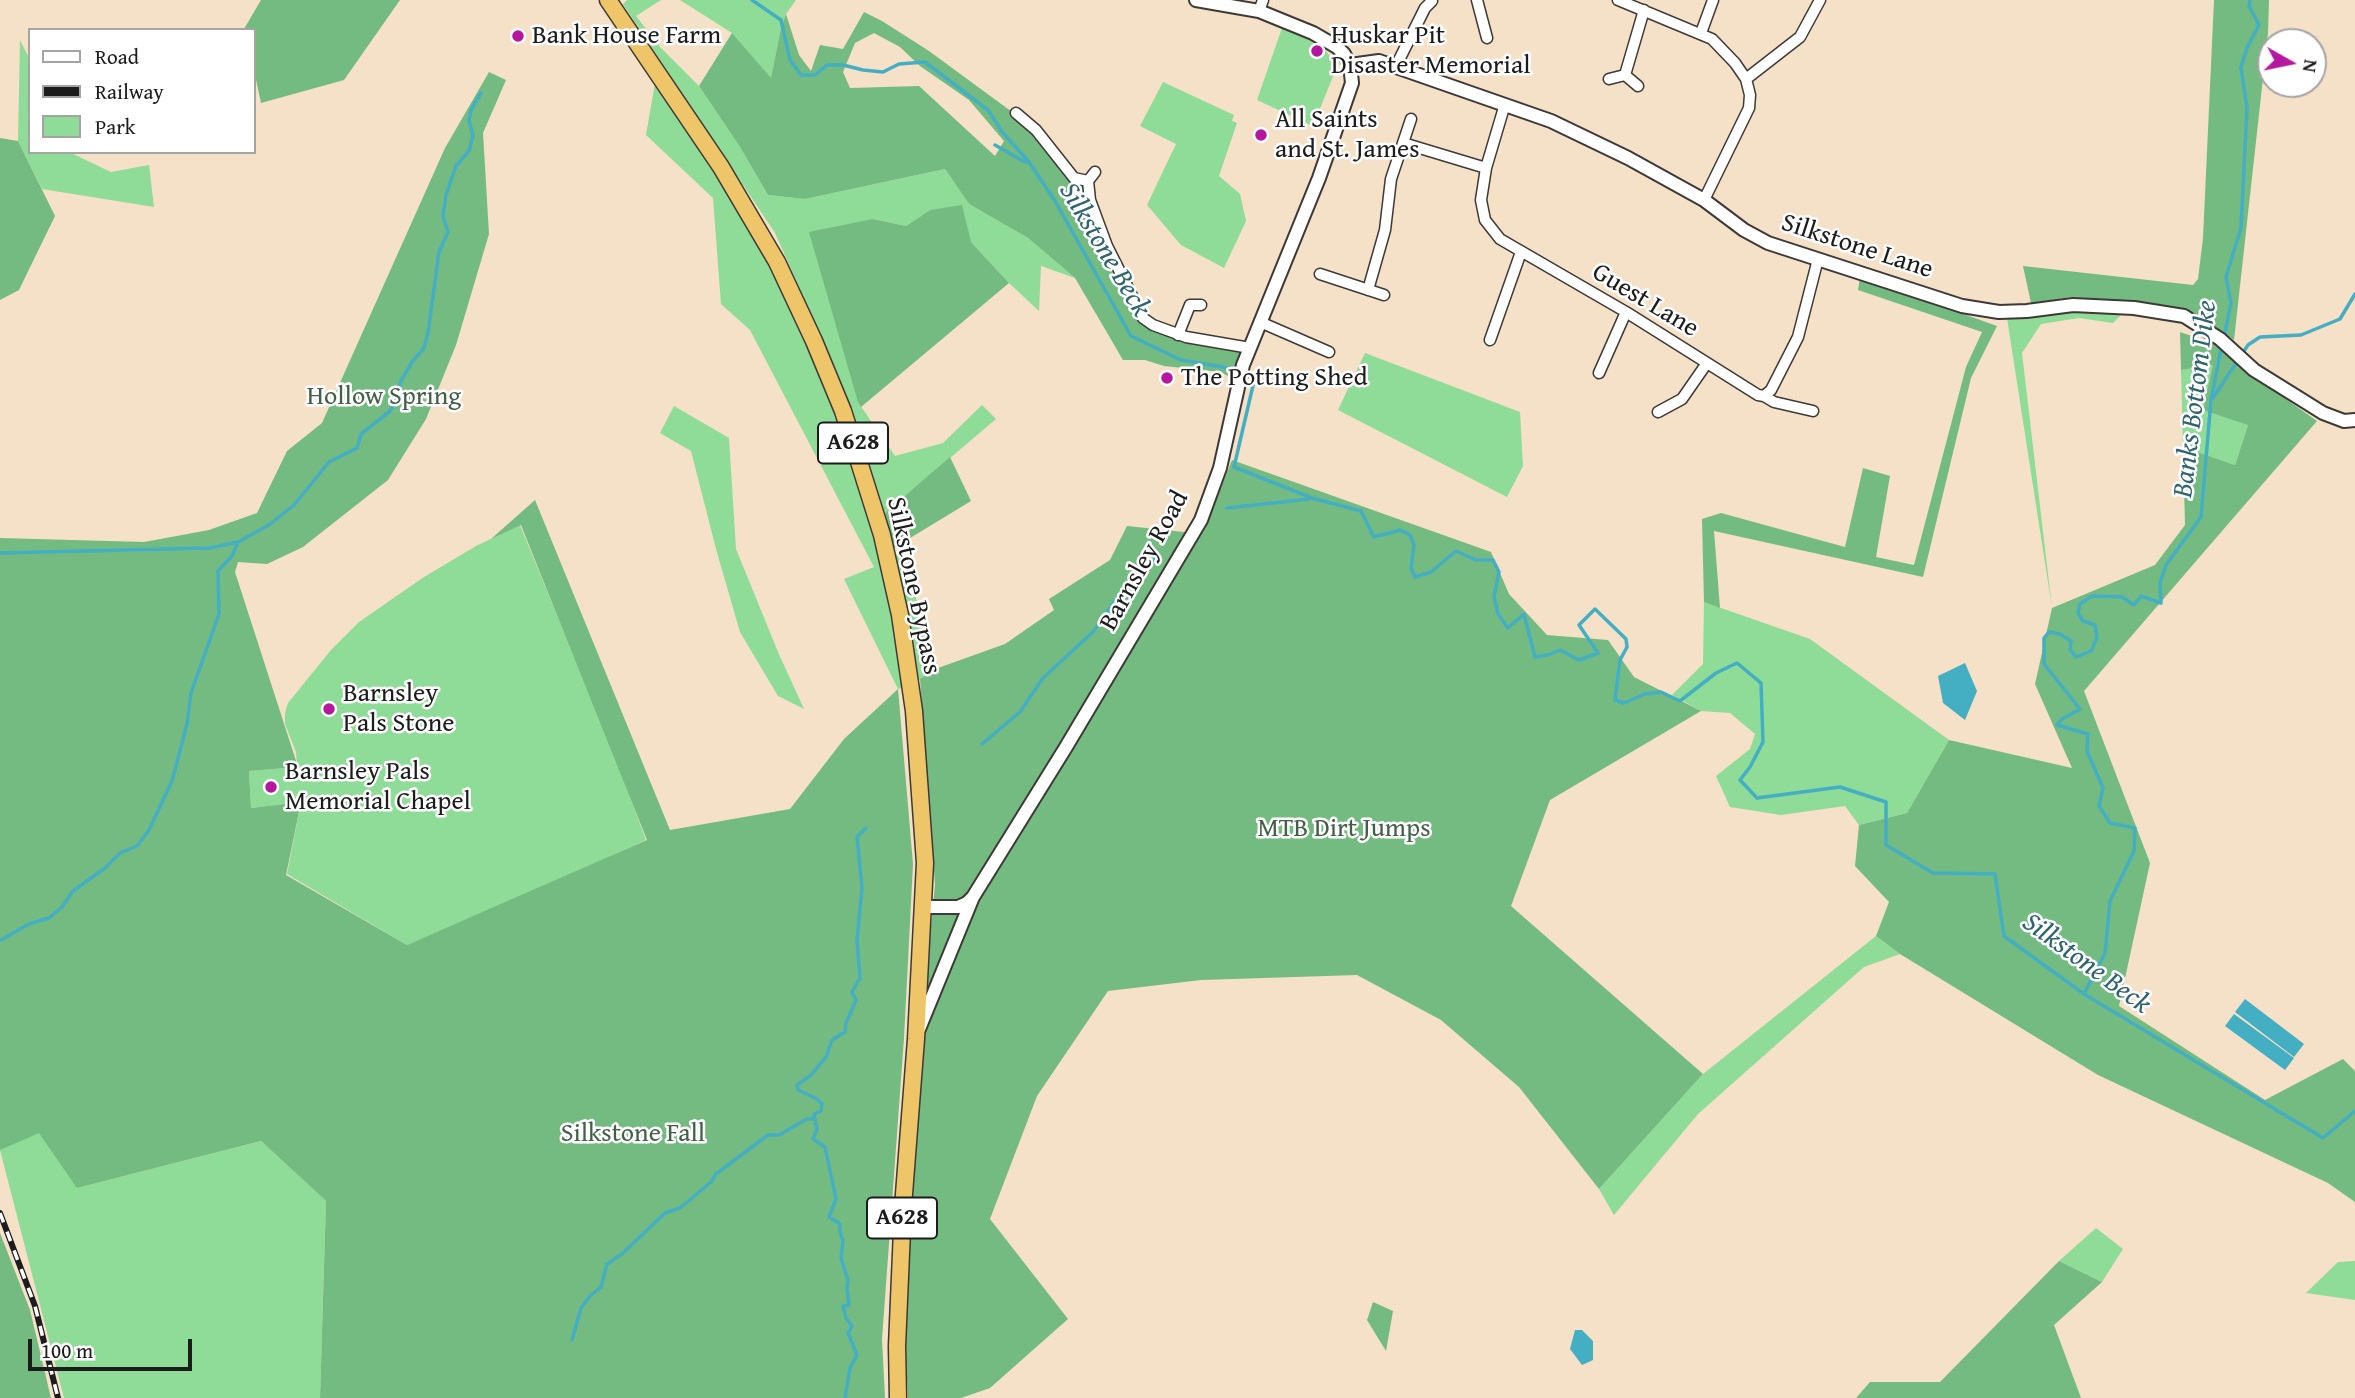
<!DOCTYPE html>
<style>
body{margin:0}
#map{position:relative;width:2355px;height:1398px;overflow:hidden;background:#f5e0c8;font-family:"Gentium Book Plus",serif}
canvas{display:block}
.legend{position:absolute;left:28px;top:28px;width:228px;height:126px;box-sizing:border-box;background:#fff;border:2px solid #a4a4a4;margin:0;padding:9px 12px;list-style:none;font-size:21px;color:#1c1c1c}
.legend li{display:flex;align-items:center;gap:14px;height:35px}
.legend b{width:35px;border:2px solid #a4a4a4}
.north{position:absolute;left:2257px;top:28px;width:70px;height:70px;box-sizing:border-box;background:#fff;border:2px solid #a4a4a4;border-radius:50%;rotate:99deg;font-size:19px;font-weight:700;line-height:28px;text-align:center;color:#1c1c1c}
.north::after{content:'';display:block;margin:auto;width:24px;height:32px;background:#b5179e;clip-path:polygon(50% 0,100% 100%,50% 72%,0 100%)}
.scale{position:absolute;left:28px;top:1339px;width:164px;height:32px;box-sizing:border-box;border:4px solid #1c1c1c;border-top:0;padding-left:9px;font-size:21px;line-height:24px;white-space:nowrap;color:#1c1c1c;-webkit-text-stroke:5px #fff;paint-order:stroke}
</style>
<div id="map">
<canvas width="2355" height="1398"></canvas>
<ul class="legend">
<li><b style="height:9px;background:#fff"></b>Road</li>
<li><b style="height:9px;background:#1c1c1c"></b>Railway</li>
<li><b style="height:19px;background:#8fdb98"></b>Park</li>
</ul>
<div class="north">N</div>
<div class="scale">100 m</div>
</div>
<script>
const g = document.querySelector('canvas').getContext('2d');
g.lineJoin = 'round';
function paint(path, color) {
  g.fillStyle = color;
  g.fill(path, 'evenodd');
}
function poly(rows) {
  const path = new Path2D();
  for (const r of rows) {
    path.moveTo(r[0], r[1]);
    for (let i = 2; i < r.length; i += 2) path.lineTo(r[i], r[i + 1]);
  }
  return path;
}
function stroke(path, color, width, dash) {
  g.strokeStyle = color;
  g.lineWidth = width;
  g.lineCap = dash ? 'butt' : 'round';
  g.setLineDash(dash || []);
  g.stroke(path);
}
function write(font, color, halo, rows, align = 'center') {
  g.font = font + ' "Gentium Book Plus",serif';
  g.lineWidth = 5;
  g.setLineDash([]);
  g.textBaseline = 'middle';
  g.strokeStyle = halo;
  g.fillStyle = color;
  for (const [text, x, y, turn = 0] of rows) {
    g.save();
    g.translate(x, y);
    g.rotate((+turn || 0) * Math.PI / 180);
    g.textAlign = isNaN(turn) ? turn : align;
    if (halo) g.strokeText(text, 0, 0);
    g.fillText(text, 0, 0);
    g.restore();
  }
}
paint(poly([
 [627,0,661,0,636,16,661,48,699,86,740,147,768,195,805,199,945,169,969,204,1028,238,1075,278,1041,266,1039,311,1009,283,971,242,930,210,906,226,873,219,858,402,895,456,943,443,982,405,996,419,885,513,839,377,775,233,623,4],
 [680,0,796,0,786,14,781,28,771,79,732,33],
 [1283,25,1311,39,1326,51,1335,63,1336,69,1313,126,1257,100],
 [20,40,30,60,30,152,69,152,111,172,149,165,154,207,42,189,18,141],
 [1163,82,1234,115,1232,121,1237,123,1219,176,1240,194,1246,221,1224,268,1181,245,1147,205,1176,144,1140,126],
 [655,83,718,172,772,263,840,419,877,535,904,561,938,668,910,686,898,689,844,579,874,567,750,330,721,304,713,198,646,135],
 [2075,309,2123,313,2113,323,2079,318,2041,324,2022,353,2052,608,2007,318,2033,317],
 [1365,353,1520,412,1523,466,1507,497,1338,410],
 [2213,365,2248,425,2235,465,2183,447,2181,370],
 [674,406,729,438,736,549,778,652,804,709,778,696,740,632,716,549,691,451,660,433],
 [520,525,610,744,646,840,542,888,407,945,287,874,301,802,251,808,249,771,297,767,296,752,285,724,285,713,288,703,331,650,359,622,424,577,476,546],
 [1704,602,1810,639,1949,740,1907,813,1859,825,1845,806,1781,815,1730,807,1716,776,1750,749,1755,734,1730,713,1701,711,1672,695,1703,664],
 [1876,936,1900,954,1864,967,1698,1114,1614,1215,1599,1189,1703,1074],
 [19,1109,59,1112,77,1188,261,1141,326,1201,320,1398,64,1398,0,1150],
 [2096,1228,2123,1249,2102,1282,2059,1261],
 [2355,1261,2355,1300,2306,1293,2338,1262]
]), '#8fdb98');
paint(poly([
 [261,0,400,0,344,80,261,103,254,70,254,30,244,29],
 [2214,0,2269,0,2268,33,2234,340,2198,315,2182,308,2071,297,2031,303,2023,266,2193,285,2198,279,2203,238],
 [864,12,882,21,929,51,1008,109,1016,113,1074,178,1088,181,1107,246,1153,325,1250,348,1238,382,1221,372,1164,366,1145,360,1123,360,1075,278,1028,238,969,204,945,169,805,199,768,195,740,147,699,86,732,33,771,78,781,28,786,14,799,55,811,71,820,45,843,49],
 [874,33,900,47,920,66,969,100,1004,141,995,156,919,86,850,88,843,72,855,43],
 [489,72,506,80,483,133,489,234,456,345,426,419,388,480,303,547,267,564,238,562,235,572,298,767,249,771,251,808,301,802,286,875,407,945,647,840,521,525,491,539,535,500,670,830,790,809,844,739,898,689,913,864,904,1038,882,1339,885,1398,320,1398,326,1201,261,1141,77,1188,39,1133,0,1150,0,538,144,542,209,530,257,513,287,451,322,423,445,148],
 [0,138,18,141,55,216,19,290,0,300],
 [962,205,971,242,1009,283,861,407,858,402,809,232,873,219,906,226,930,210],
 [1860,277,1997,326,1971,378,1923,577,1714,531,1720,608,1704,602,1702,519,1721,513,1845,547,1863,468,1890,476,1876,557,1914,565,1966,367,1982,332,1858,290],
 [2180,332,2218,345,2252,375,2317,421,2084,691,2150,863,2119,1006,2265,1100,2343,1059,2355,1071,2355,1202,2328,1183,2098,1075,1900,954,1876,936,1889,902,1855,866,1859,825,1907,813,1949,740,2072,768,2035,684,2052,608,2155,565,2185,525,2183,447,2235,465,2248,425,2203,410,2213,365,2181,370],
 [950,457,971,501,892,549,885,513],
 [1232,460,1491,552,1509,594,1547,635,1608,640,1634,677,1701,711,1550,800,1511,906,1703,1074,1599,1189,1519,1087,1441,1020,1357,975,1201,980,1108,991,1037,1096,990,1219,1068,1319,990,1388,961,1398,908,1398,905,1342,911,1211,926,977,935,885,920,679,938,668,1005,644,1054,610,1049,599,1110,560,1127,526,1193,533,1205,529],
 [0,1233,30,1310,51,1398,0,1398],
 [2059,1261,2102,1282,2054,1325,2081,1398,1856,1398,1870,1382,1940,1382],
 [1373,1302,1393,1311,1386,1351,1367,1320]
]), '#73bb80');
paint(poly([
 [1965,663,1977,691,1965,720,1943,703,1938,676],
 [2245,999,2304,1044,2294,1057,2235,1012],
 [2234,1014,2294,1058,2285,1070,2225,1026],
 [1575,1330,1582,1330,1593,1341,1593,1360,1582,1365,1570,1349]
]), '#44aec3');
stroke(poly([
 [752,0,781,20,790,60,801,75,815,75,827,65,843,65,863,70,883,72,899,64,925,62,988,110,1003,133,1029,162,1055,201,1131,336,1181,360,1223,367,1255,377,1234,467,1312,498,1361,511,1374,537,1400,530,1410,535,1414,545,1411,568,1415,577,1431,572,1456,551,1476,560,1493,560,1499,572,1494,597,1498,614,1508,628,1524,614,1535,657,1548,655,1560,650,1579,660,1598,653,1579,625,1595,609,1626,639,1627,647,1620,660,1615,700,1624,703,1645,694,1661,692,1680,701,1716,673,1737,663,1761,683,1763,742,1750,767,1740,780,1757,798,1840,787,1886,802,1886,845,1933,873,1995,874,2004,936,2084,994,2323,1138,2355,1111],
 [995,145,1023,161,1029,162],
 [2224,337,2231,303,2226,277,2241,228,2247,108,2241,67,2247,48,2259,25,2249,6,2250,0],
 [2242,354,2248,345,2260,337,2301,335,2340,319,2355,294],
 [2213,398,2238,360],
 [1227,508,1309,499],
 [0,553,210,548,238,542],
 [982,744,1020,712,1043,678,1093,632,1129,581,1156,558],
 [1,940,29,924,49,918,62,907,73,891,105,868,120,853,137,846,149,830,172,781,187,724,191,693,219,614,218,571,232,556,238,542,269,525,294,505,329,462,357,448,361,434,389,412,396,402,401,381,412,362,424,348,428,333,439,252,448,232,443,216,446,195,456,166,469,151,473,136,469,120,471,110,481,93],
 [2084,994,2105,953,2110,901,2134,851,2135,828,2110,823,2099,806,2103,788,2087,751,2088,734,2057,725,2062,719,2080,709,2044,664,2044,638,2049,632,2060,634,2071,641,2070,649,2076,657,2091,651,2097,638,2095,625,2083,621,2078,613,2080,604,2092,596,2122,597,2134,605,2141,596,2161,603,2160,583,2166,565,2201,517,2211,400,2222,345],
 [572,1340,581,1308,590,1296,601,1287,607,1264,622,1254,665,1213,680,1208,711,1182,716,1174,768,1135,779,1135,807,1119,813,1119],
 [845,1398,850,1368,857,1355,848,1333,852,1326,846,1318,843,1306,849,1305,847,1289,848,1280,841,1258,843,1242,840,1231,840,1224,829,1217,836,1199,825,1147,813,1139,817,1129,814,1114,821,1111,822,1104,817,1099,798,1090,797,1085,810,1076,826,1057,832,1040,845,1032,846,1023,856,1000,852,992,860,978,857,940,862,888,857,837,866,828]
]), '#44aec3', 3.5);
const minor = poly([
 [1477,0,1487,38],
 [1618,0,1712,39,1735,63,1746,79,1750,95,1749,108,1704,200],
 [1259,11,1263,0],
 [1701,33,1713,0],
 [1396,66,1425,8,1432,1],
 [1625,75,1644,10],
 [1609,79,1625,75,1638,86],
 [1746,79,1800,37,1820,0],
 [1505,104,1486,168,1481,200,1485,220,1500,239,1626,312,1758,395,1764,396,1771,390,1798,337,1818,259],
 [1016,113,1036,130,1074,178,1088,181,1090,200,1107,246,1143,318,1153,325,1186,337,1250,348],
 [1403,143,1486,168],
 [1088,181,1095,172],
 [1320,274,1384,295],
 [1368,290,1385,230,1391,179,1411,119],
 [1260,322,1329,352],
 [1178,335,1190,305,1201,305],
 [1490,340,1521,252],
 [1599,373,1626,312],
 [1764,396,1774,402,1813,411],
 [1658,412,1682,399,1707,363]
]);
const tertiary = poly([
 [1350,65,1379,61,1551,121,1628,158,1704,200,1744,230,1768,243,1962,306,1999,312,2027,311,2073,305,2134,308,2184,316,2220,339,2254,370,2299,398,2323,413,2344,421,2355,420],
 [923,907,958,907,967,903,973,897],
 [919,1029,973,897,1066,747,1201,520,1220,468,1243,365,1319,178,1352,83,1350,65,1344,54,1337,47,1313,33,1259,11,1196,0]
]);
const trunk = poly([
 [608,0,721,167,777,262,814,341,843,411,882,535,900,615,914,711,925,863,916,1039,903,1207,897,1346,898,1398]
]);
stroke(minor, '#3d3936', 13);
stroke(tertiary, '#3d3936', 16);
stroke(trunk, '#3d3936', 19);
stroke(minor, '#fff', 10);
stroke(tertiary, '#fff', 12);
stroke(trunk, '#eec569', 16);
const rail = poly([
 [0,1213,35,1306,58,1398]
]);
stroke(rail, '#1c1c1c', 6);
stroke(rail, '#fff', 3.5, [10]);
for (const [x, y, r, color] of [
 [518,36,7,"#b5179e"],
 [1317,51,7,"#b5179e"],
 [1261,135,7,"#b5179e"],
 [1167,378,7,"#b5179e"],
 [329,709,7,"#b5179e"],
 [271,787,7,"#b5179e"]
]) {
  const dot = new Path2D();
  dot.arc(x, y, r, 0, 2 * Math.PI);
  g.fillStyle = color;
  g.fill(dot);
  stroke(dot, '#fff', 2.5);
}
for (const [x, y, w] of [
 [853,443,70],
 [902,1218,70]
]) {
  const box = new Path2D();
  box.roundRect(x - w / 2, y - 20.5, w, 41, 5);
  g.fillStyle = '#fff';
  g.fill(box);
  stroke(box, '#1c1c1c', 2);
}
write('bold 24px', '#1c1c1c', null, [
 ["A628",853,443],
 ["A628",902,1218]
]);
write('26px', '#1c1c1c', '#fff', [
 ["Bank House Farm",532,36],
 ["Huskar Pit",1331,36],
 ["Disaster Memorial",1331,66],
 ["All Saints",1275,120],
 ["and St. James",1275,150],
 ["The Potting Shed",1181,378],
 ["Barnsley",343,694],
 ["Pals Stone",343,724],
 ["Barnsley Pals",285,772],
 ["Memorial Chapel",285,802]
], 'left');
write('26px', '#1c1c1c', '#fff', [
 ["Silkstone Lane",1857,247,18],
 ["Guest Lane",1645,301,31],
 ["Barnsley Road",1145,561,-61],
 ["Silkstone Bypass",913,586,78]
]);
write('26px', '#445f47', '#fff', [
 ["Hollow Spring",384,397],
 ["MTB Dirt Jumps",1344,829],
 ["Silkstone Fall",633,1134]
]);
write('italic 28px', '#306570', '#fff', [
 ["Silkstone Beck",1104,250,59],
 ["Banks Bottom Dike",2196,399,-83],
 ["Silkstone Beck",2086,964,36]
]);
</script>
